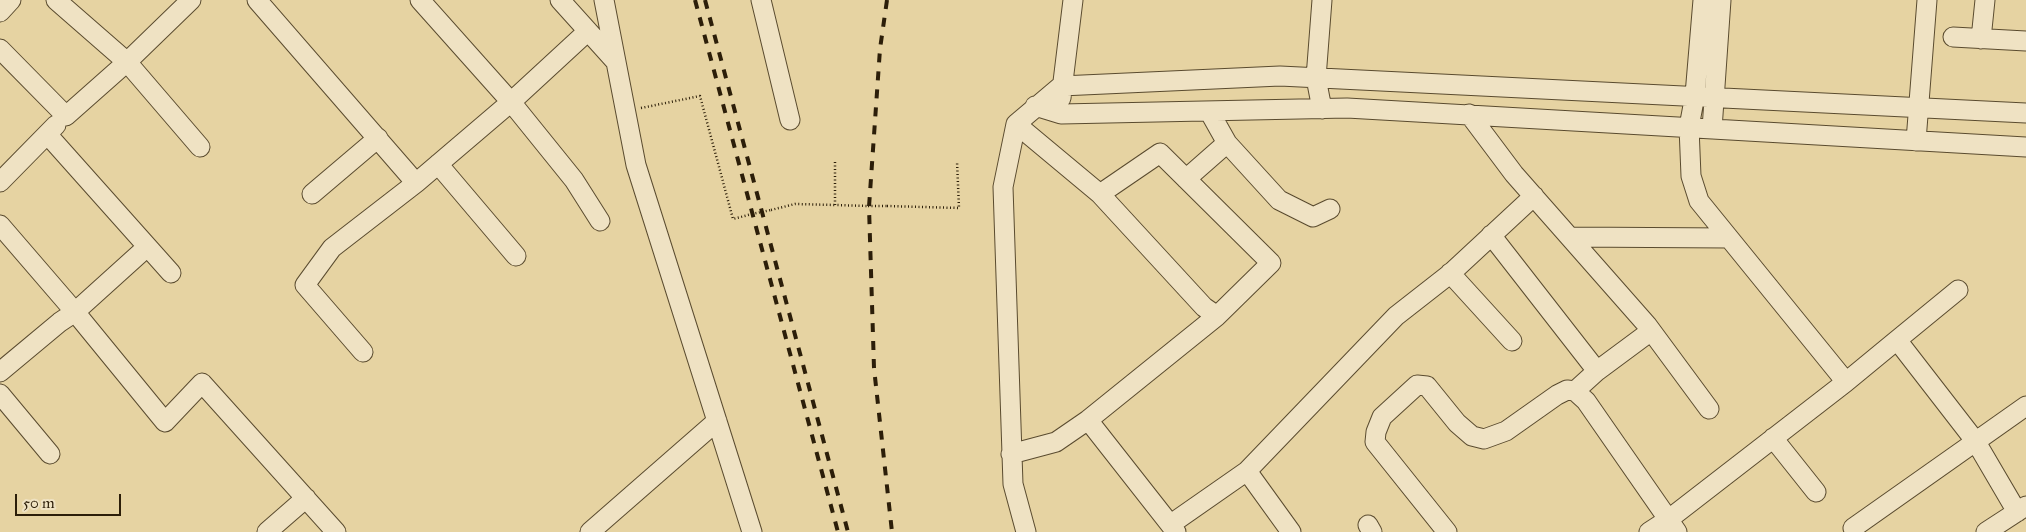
<!DOCTYPE html>
<style>
body{margin:0}
#map{position:relative;width:2026px;height:532px;overflow:hidden;background:#e6d3a2;font-family:"IM FELL Great Primer",serif}
canvas{display:block}
.scale{position:absolute;left:15px;top:494px;width:106px;height:22px;box-sizing:border-box;border:2px solid #2c1e09;border-top:0;padding-left:6px;font-size:15px;line-height:18px;white-space:nowrap;color:#2c1e09;-webkit-text-stroke:4px #efe2c3;paint-order:stroke}
</style>
<div id="map">
<canvas width="2026" height="532"></canvas>
<div class="scale">50 m</div>
</div>
<script>
const g = document.querySelector('canvas').getContext('2d');
g.lineJoin = 'round';
function poly(rows) {
  const path = new Path2D();
  for (const r of rows) {
    path.moveTo(r[0], r[1]);
    for (let i = 2; i < r.length; i += 2) path.lineTo(r[i], r[i + 1]);
  }
  return path;
}
function stroke(path, color, width, dash) {
  g.strokeStyle = color;
  g.lineWidth = width;
  g.lineCap = dash ? 'butt' : 'round';
  g.setLineDash(dash || []);
  g.stroke(path);
}
const minor = poly([
 [56,0,127,62,200,147],
 [257,0,416,183,511,102,574,180,600,221],
 [420,0,511,102,588,31],
 [560,0,615,61],
 [604,0,636,165,752,532],
 [761,0,790,120],
 [1322,0,1316,78,1322,109],
 [0,12,11,0],
 [1953,37,2026,41],
 [1981,39,1985,0],
 [0,49,66,116,127,62,191,0],
 [1061,98,1073,0],
 [1035,106,1061,114,1347,108,2026,147],
 [1209,111,1227,143,1279,200,1313,217,1330,209],
 [1469,114,1514,174,1647,325,1709,409],
 [1016,124,1100,194,1204,307,1217,316],
 [1712,129,1721,0],
 [47,134,171,273],
 [1916,141,1927,0],
 [438,164,516,256],
 [1186,179,1227,143],
 [0,182,56,125],
 [312,194,378,138],
 [0,225,75,312,165,422,202,383,336,532],
 [1491,235,1597,371,1575,391],
 [1570,237,1729,238],
 [1450,273,1512,341],
 [1958,290,1897,340,1976,442,2017,512],
 [363,352,305,285,332,248,416,183],
 [1597,371,1651,331],
 [0,372,60,322,75,312,147,247],
 [1846,382,1897,340],
 [0,394,50,454],
 [1088,420,1176,532],
 [1773,438,1816,492],
 [1011,454,1056,442,1088,420,1217,316,1271,263,1160,153,1100,194],
 [1247,471,1291,532],
 [1171,524,1247,471,1396,316,1451,273,1534,196],
 [1368,525,1372,532],
 [1853,528,2026,406],
 [267,532,306,498],
 [590,532,717,421],
 [1026,532,1013,484,1003,187,1016,124,1061,86,1280,76,2026,113],
 [1447,532,1375,442,1376,432,1382,417,1417,385,1427,386,1457,423,1472,436,1484,439,1506,431,1557,395,1567,390,1575,391,1586,401,1677,532],
 [1649,532,1669,519,1846,382,1699,201,1691,176,1689,127,1695,95,1703,0],
 [1986,532,2026,506]
]);
stroke(minor, '#5a4b2f', 21);
stroke(poly([
 [641,108,700,96,733,219,752,214],
 [835,162,835,205,868,206],
 [887,206,959,208,957,161],
 [771,210,795,204,835,205]
]), '#2c1e09', 2.5, [1, 2.5]);
stroke(minor, '#efe2c3', 19);
stroke(poly([
 [695,0,838,532],
 [705,0,848,532],
 [887,0,880,49,869,207,874,368,892,532]
]), '#2c1e09', 4, [9, 9]);
stroke(poly([
 [868,206,887,206],
 [752,214,771,210]
]), '#2c1e09', 2.5, [1, 2.5]);
</script>
